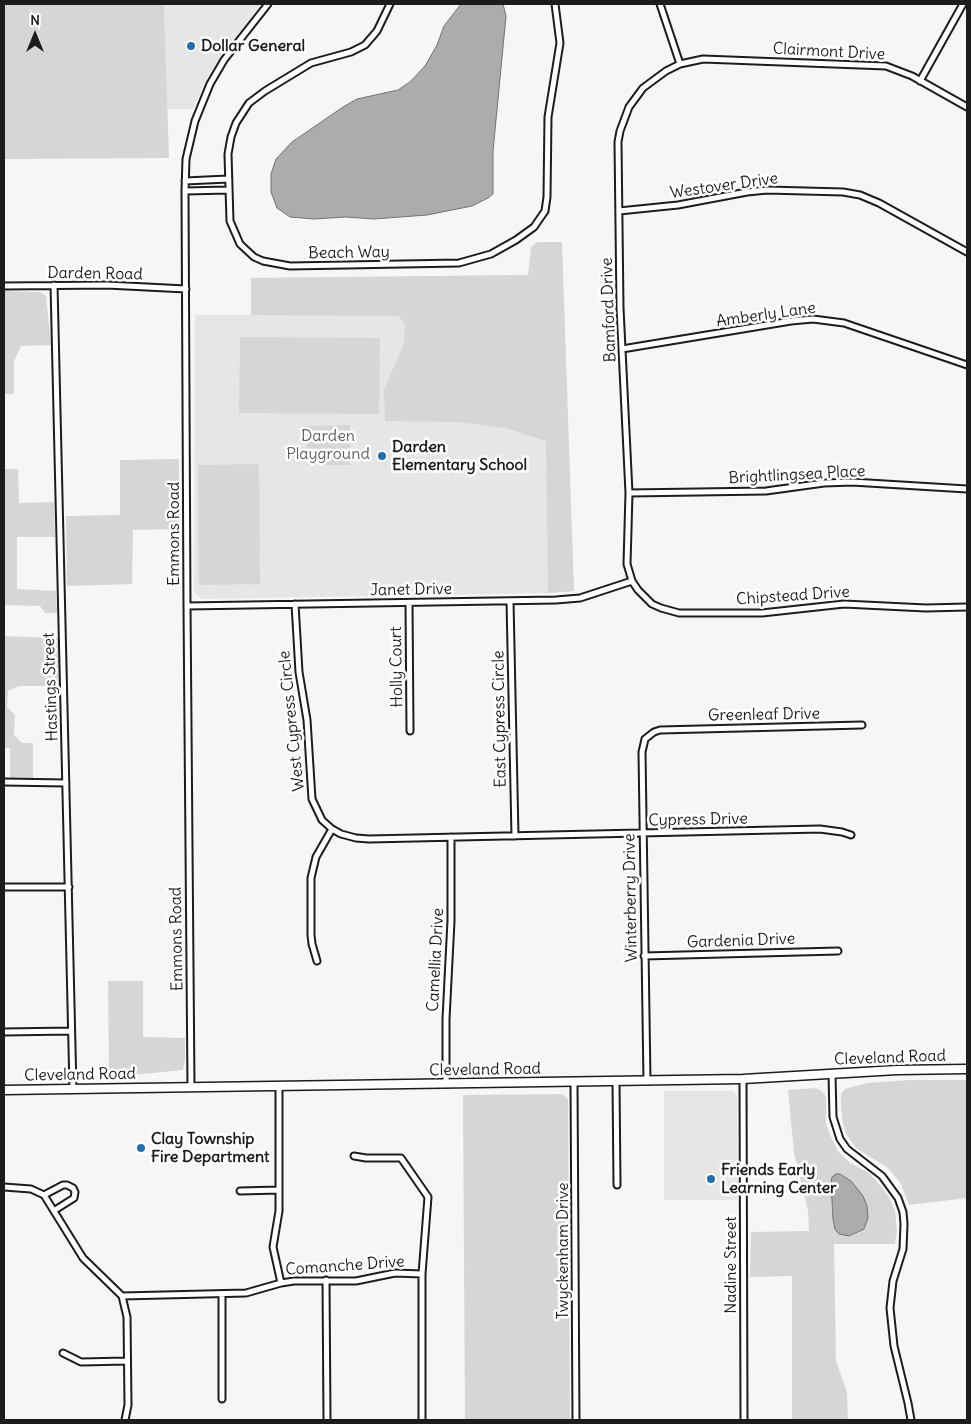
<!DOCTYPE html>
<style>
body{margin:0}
#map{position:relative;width:971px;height:1424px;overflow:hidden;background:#f6f6f6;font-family:Delius,sans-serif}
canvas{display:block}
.frame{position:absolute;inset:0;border:5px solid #1c1c1c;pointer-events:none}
.north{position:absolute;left:10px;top:10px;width:50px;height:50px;-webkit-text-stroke:4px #fff;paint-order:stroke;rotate:0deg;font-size:14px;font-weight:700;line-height:20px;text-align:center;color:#1c1c1c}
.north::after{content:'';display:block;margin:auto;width:18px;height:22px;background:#1c1c1c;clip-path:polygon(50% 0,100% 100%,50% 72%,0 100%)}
</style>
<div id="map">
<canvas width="971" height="1424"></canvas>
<div class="frame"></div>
<div class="north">N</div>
</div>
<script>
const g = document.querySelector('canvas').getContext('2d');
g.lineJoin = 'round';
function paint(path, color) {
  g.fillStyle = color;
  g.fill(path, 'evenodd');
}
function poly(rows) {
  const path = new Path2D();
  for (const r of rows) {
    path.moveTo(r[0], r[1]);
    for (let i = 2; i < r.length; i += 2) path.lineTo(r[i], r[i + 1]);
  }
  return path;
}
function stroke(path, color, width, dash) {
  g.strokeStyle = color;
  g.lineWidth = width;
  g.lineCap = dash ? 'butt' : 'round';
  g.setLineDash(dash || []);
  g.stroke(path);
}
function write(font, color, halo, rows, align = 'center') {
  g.font = font + ' Delius,sans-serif';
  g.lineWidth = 5;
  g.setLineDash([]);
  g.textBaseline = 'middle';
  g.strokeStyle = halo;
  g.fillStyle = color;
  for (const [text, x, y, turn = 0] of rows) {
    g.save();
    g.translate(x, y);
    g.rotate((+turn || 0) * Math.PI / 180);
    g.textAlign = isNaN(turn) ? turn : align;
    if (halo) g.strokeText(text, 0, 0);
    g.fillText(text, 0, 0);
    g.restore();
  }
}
paint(poly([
 [164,4,261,4,220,57,206,80,193,109,167,109],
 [529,275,574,591,548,593,201,599,194,592,195,315,251,315,251,278],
 [664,1091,733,1091,737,1095,738,1200,664,1200]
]), '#e6e6e6');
paint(poly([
 [4,4,164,4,169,158,4,159],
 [537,242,562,242,574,591,548,593,546,441,505,428,458,422,385,421,384,390,404,343,405,324,399,316,251,315,251,278,528,275,531,247],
 [4,291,40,292,46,296,51,345,21,346,14,361,14,394,4,394],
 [240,337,380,338,379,414,239,413],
 [350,425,350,465,307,465,306,426],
 [179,459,179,529,133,530,132,584,67,586,66,516,120,515,120,460],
 [259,464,260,584,199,585,198,465],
 [4,469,18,469,19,503,54,502,55,537,17,537,17,589,56,591,57,613,45,613,40,606,4,605],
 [4,636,58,638,60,686,19,686,8,691,7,707,15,715,14,735,22,743,33,743,33,779,10,779,10,748,4,748],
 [108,981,143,981,143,1037,185,1038,185,1061,183,1070,143,1074,109,1074],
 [910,1080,967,1080,967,1198,909,1205,901,1184,888,1168,856,1148,846,1134,842,1119,841,1103,841,1094,845,1089,867,1083],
 [816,1088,822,1091,826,1097,826,1122,830,1135,838,1151,849,1162,869,1173,880,1185,889,1197,895,1211,897,1231,895,1244,834,1244,836,1361,847,1392,848,1420,792,1420,792,1276,750,1277,751,1232,809,1231,808,1211,794,1153,788,1090],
 [832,1177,867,1206,868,1217,864,1229,833,1219,831,1182],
 [562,1094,568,1099,570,1420,465,1420,463,1095]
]), '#d6d6d6');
const water = poly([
 [461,4,503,4,506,16,493,151,493,194,488,198,472,206,427,215,374,219,346,217,314,219,290,217,277,208,271,192,271,174,276,159,292,142,343,107,357,99,398,90,410,82,425,66,437,45,444,26,461,4],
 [836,1174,840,1174,851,1181,863,1196,867,1206,868,1218,864,1229,849,1236,839,1234,835,1229,833,1219,831,1182,832,1177,836,1174]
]);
paint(water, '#acacac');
stroke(water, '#727272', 1);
const minor = poly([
 [390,4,377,31,365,45,351,52,311,63,265,91,249,103,236,123,231,137,228,154,230,221,240,244,254,257,263,261,290,266,459,263,491,254,516,240,534,227,545,211,547,197,548,117,560,43,555,4],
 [660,4,680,64],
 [920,81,963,4],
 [967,107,912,76,886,66,703,59,680,64,666,71,643,88,629,107,620,131,618,142,620,308,629,493,627,564,632,581,638,590,652,604,661,608,679,613,762,613,844,604,926,608,967,607],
 [185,181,228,179],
 [185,191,228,190],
 [619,211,678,205,747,192,767,190,843,192,860,195,879,203,967,252],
 [54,285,73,1089],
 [4,286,107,285,186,289],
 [622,349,791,321,813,319,844,323,967,365],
 [629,493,766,491,824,483,852,482,967,489],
 [510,601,515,836],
 [409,603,410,731],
 [295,604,299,672,307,720,312,799,322,820,332,829,341,834,356,838,369,839,820,829,842,832,851,835],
 [187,606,556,600,580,598,632,581],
 [4,782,66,783],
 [4,887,69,887],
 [644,956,838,951],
 [317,961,312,944,311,935,311,878,316,857,332,829],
 [4,1032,71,1031],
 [832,1074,833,1117,840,1139,847,1149,882,1176,898,1198,903,1212,904,1224,903,1249,893,1281,890,1308,894,1346,908,1403,911,1420],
 [743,1079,744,1420],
 [647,1081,642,752,645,739,654,732,660,730,862,725],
 [616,1082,617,1185],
 [574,1083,576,1420],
 [446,1084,446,1019,451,921,451,837],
 [279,1086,279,1211,273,1247,281,1283],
 [191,1087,187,606,185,191,186,159,195,121,210,84,224,60,268,4],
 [354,1156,366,1158,401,1158,428,1197,422,1274,422,1420],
 [4,1187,31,1189,44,1195,83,1258,122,1296,127,1317,128,1405,125,1420],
 [240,1191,279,1190],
 [44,1195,63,1185,67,1185,73,1188,75,1192,74,1198,55,1210],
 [326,1280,327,1420],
 [222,1294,222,1399],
 [122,1296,246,1293,281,1283,294,1281,356,1281,395,1273,422,1274],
 [63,1353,81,1362,127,1361]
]);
const secondary = poly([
 [4,1090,743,1079,897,1070,967,1069]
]);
stroke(minor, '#1c1c1c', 9);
stroke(secondary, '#1c1c1c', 11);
stroke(minor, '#fff', 5);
stroke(secondary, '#fff', 8);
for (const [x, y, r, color] of [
 [191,46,5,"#1f6fb2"],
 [382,456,5,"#1f6fb2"],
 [141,1148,5,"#1f6fb2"],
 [711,1179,5,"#1f6fb2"]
]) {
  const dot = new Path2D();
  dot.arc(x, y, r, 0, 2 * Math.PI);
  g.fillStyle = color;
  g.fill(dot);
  stroke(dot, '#fff', 2);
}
write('bold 16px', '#1c1c1c', '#fff', [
 ["Dollar General",201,46],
 ["Darden",392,447],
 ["Elementary School",392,465],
 ["Clay Township",151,1139],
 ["Fire Department",151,1157],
 ["Friends Early",721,1170],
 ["Learning Center",721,1188]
], 'left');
write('16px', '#1c1c1c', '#fff', [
 ["Clairmont Drive",829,52,3],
 ["Westover Drive",724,186,-8],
 ["Beach Way",349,253,-1],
 ["Darden Road",95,274,1],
 ["Bamford Drive",609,310,-92],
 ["Amberly Lane",766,315,-8],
 ["Brightlingsea Place",797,475,-3],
 ["Emmons Road",174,534,-90],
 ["Janet Drive",411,590,-1],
 ["Chipstead Drive",793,596,-4],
 ["Holly Court",397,667,-91],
 ["Hastings Street",51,687,-92],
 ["Greenleaf Drive",764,715,-1],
 ["East Cypress Circle",500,719,-91],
 ["West Cypress Circle",292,721,-96],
 ["Cypress Drive",698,820,-1],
 ["Winterberry Drive",631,898,-91],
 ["Emmons Road",177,939,-91],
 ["Gardenia Drive",741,941,-2],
 ["Camellia Drive",436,960,-87],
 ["Cleveland Road",890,1058,-2],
 ["Cleveland Road",485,1070,-1],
 ["Cleveland Road",80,1075,-1],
 ["Twyckenham Drive",563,1251,-90],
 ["Nadine Street",731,1265,-90],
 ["Comanche Drive",345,1266,-4]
]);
write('16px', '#5d5d5d', '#fff', [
 ["Darden",328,436],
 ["Playground",328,454]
]);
</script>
